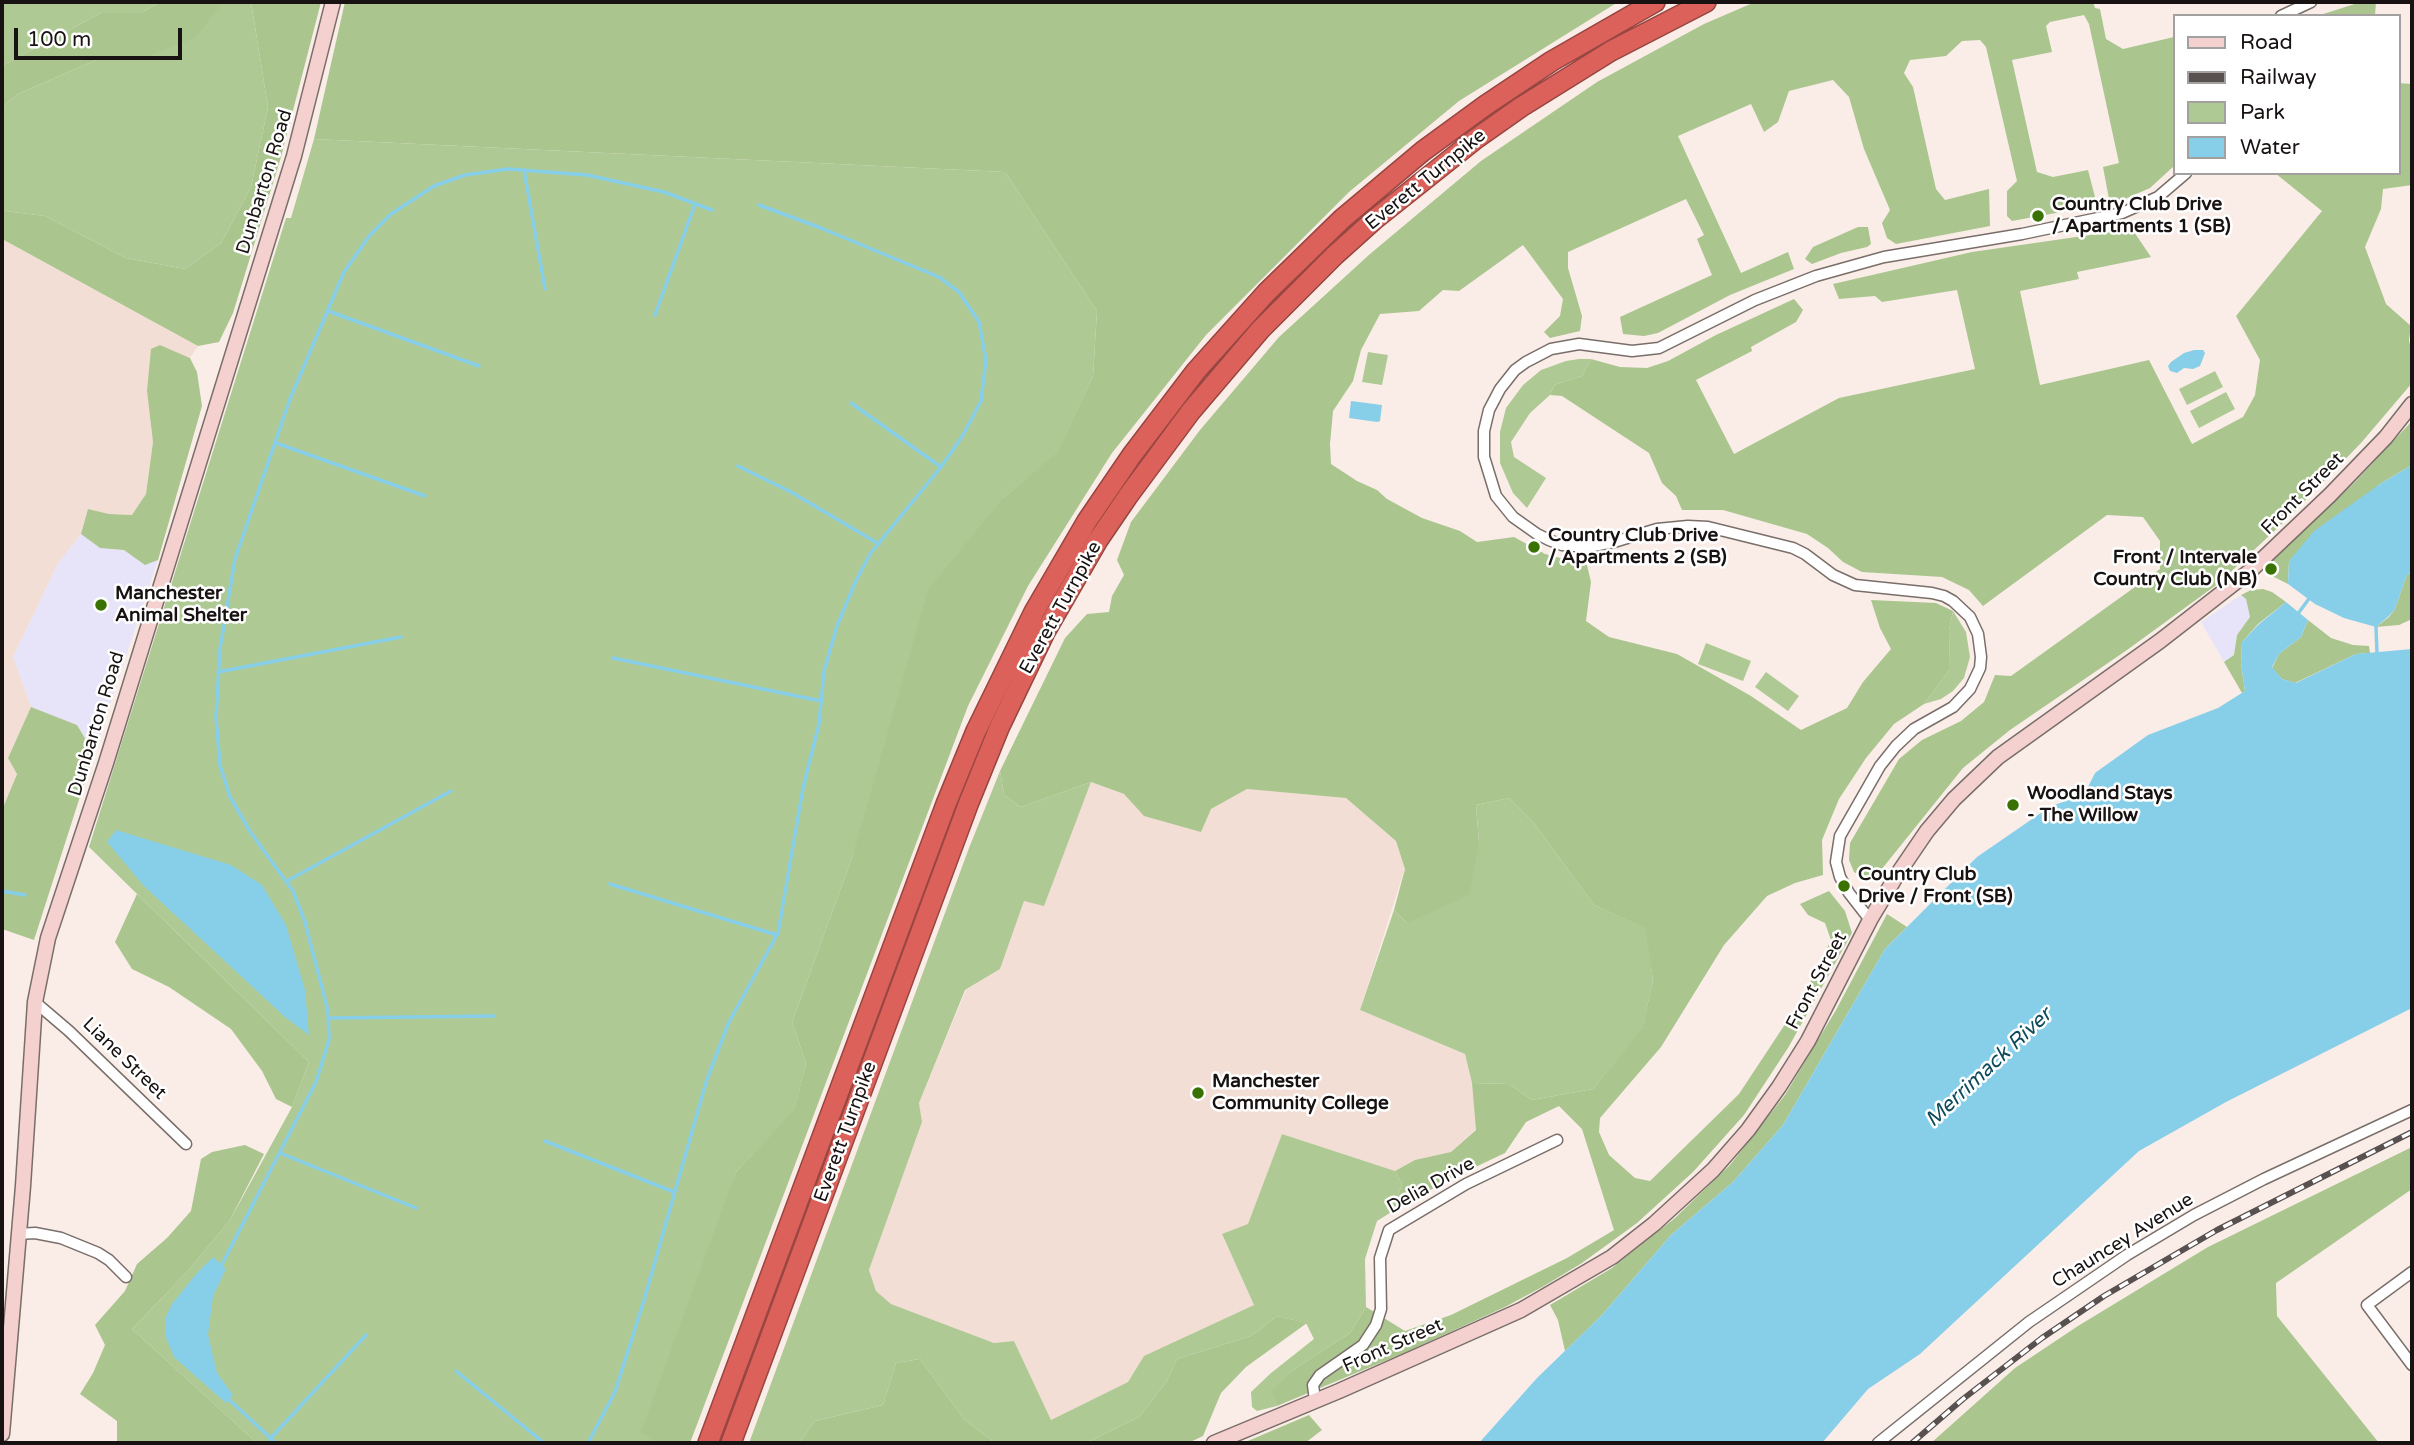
<!DOCTYPE html>
<style>
body{margin:0}
#map{position:relative;width:2414px;height:1445px;overflow:hidden;background:#faede8;font-family:"Varela Round",sans-serif}
canvas{display:block}
.frame{position:absolute;inset:0;border:4px solid #181312;pointer-events:none}
.legend{position:absolute;left:2173px;top:14px;width:228px;height:161px;box-sizing:border-box;background:#fff;border:2px solid #a3a1a0;margin:0;padding:9px 12px;list-style:none;font-size:21px;color:#181312}
.legend li{display:flex;align-items:center;gap:14px;height:35px}
.legend b{width:35px;border:2px solid #a3a1a0}
.scale{position:absolute;left:14px;top:28px;width:168px;height:32px;box-sizing:border-box;border:4px solid #181312;border-top:0;padding-left:9px;font-size:21px;line-height:24px;white-space:nowrap;color:#181312;-webkit-text-stroke:5px #fff;paint-order:stroke}
</style>
<div id="map">
<canvas width="2414" height="1445"></canvas>
<div class="frame"></div>
<ul class="legend">
<li><b style="height:9px;background:#f4d0ce"></b>Road</li>
<li><b style="height:9px;background:#58514f"></b>Railway</li>
<li><b style="height:19px;background:#afc994"></b>Park</li>
<li><b style="height:19px;background:#87cee9"></b>Water</li>
</ul>
<div class="scale">100 m</div>
</div>
<script>
const g = document.querySelector('canvas').getContext('2d');
g.lineJoin = 'round';
function paint(path, color) {
  g.fillStyle = color;
  g.fill(path, 'evenodd');
}
function poly(rows) {
  const path = new Path2D();
  for (const r of rows) {
    path.moveTo(r[0], r[1]);
    for (let i = 2; i < r.length; i += 2) path.lineTo(r[i], r[i + 1]);
  }
  return path;
}
function stroke(path, color, width, dash) {
  g.strokeStyle = color;
  g.lineWidth = width;
  g.lineCap = dash ? 'butt' : 'round';
  g.setLineDash(dash || []);
  g.stroke(path);
}
function write(font, color, halo, rows, align = 'center') {
  g.font = font + ' "Varela Round",sans-serif';
  g.lineWidth = 5;
  g.setLineDash([]);
  g.textBaseline = 'middle';
  g.strokeStyle = halo;
  g.fillStyle = color;
  for (const [text, x, y, turn = 0] of rows) {
    g.save();
    g.translate(x, y);
    g.rotate((+turn || 0) * Math.PI / 180);
    g.textAlign = isNaN(turn) ? turn : align;
    if (halo) g.strokeText(text, 0, 0);
    g.fillText(text, 0, 0);
    g.restore();
  }
}
paint(poly([
 [81,534,100,548,124,550,145,564,158,560,94,753,77,725,31,707,13,657,58,563],
 [2241,595,2246,599,2250,617,2237,635,2234,655,2224,662,2201,622]
]), '#e7e3f9');
paint(poly([
 [2,239,198,346,190,358,160,345,147,391,153,442,146,494,133,515,109,514,88,509,81,534,58,563,13,657,31,707,8,758,17,773,2,810],
 [1091,782,1124,794,1144,816,1211,809,1247,789,1346,798,1396,841,1405,868,1360,1010,1465,1054,1472,1083,1476,1129,1451,1152,1415,1160,1395,1171,1282,1134,1248,1225,1222,1235,1254,1305,1145,1356,1128,1382,1051,1420,1014,1341,994,1343,891,1304,876,1291,869,1270,922,1122,919,1103,966,990,1000,969,1024,901,1044,905]
]), '#f2ded5');
paint(poly([
 [2,2,161,2,140,13,101,13,2,66],
 [223,2,251,2,268,107,251,187,221,243,185,269,126,258,45,216,5,211,2,207,2,107,18,94,96,60,146,57],
 [314,139,1005,172,1097,311,1093,376,1057,454,1004,497,853,855,792,1022,806,1063,794,1111,736,1172,653,1443,257,1443,132,1329,185,1274,230,1220,292,1107,309,1062,89,847,286,218,291,218],
 [1368,352,1388,355,1382,385,1362,382],
 [1579,359,1591,359,1582,376,1554,385,1550,395,1530,413,1511,442,1514,457,1546,478,1527,508,1513,493,1500,463,1500,432,1506,408,1523,385,1541,370,1566,361],
 [2215,371,2223,387,2187,405,2179,389],
 [2226,392,2235,409,2199,428,2190,411],
 [1953,611,1966,632,1970,657,1964,678,1953,691,1941,699,1924,704,1950,669,1949,630],
 [1706,643,1751,661,1743,681,1698,664],
 [1766,672,1799,696,1788,711,1755,687],
 [1000,771,1004,795,1021,807,1091,782,1044,906,1024,901,1000,969,965,990,919,1103,922,1122,869,1270,876,1291,891,1304,994,1343,1014,1341,1051,1420,1128,1382,1144,1356,1254,1305,1222,1234,1248,1224,1282,1134,1395,1171,1402,1184,1393,1211,1377,1221,1365,1259,1366,1307,1350,1333,1290,1372,1273,1391,1277,1406,1257,1411,1252,1407,1251,1392,1271,1373,1314,1339,1306,1323,1277,1316,1251,1336,1177,1359,1167,1381,1139,1417,1086,1443,995,1443,964,1419,920,1359,896,1363,883,1405,815,1421,799,1443,749,1443,969,848],
 [1509,798,1533,822,1594,905,1646,928,1653,980,1642,1030,1593,1089,1532,1100,1509,1084,1472,1083,1465,1054,1360,1010,1394,910,1407,923,1479,843,1476,805]
]), '#afc994');
paint(poly([
 [161,2,223,2,196,37,146,57,96,60,18,94,2,107,2,66,101,13,140,13],
 [251,2,321,2,281,157,233,313,219,342,198,346,2,239,2,207,5,211,45,216,126,258,185,269,221,243,251,187,268,107],
 [345,2,1618,2,1459,101,1349,192,1206,335,1112,453,1028,586,968,706,690,1443,653,1443,653,1440,641,1432,736,1172,794,1110,806,1063,792,1022,853,855,928,590,1004,497,1057,453,1093,376,1097,311,1005,172,314,139],
 [1755,2,2093,2,2095,8,2100,9,2106,39,2123,49,2174,37,2174,166,2150,188,2118,202,2109,199,2103,167,2119,163,2089,24,2084,15,2050,22,2046,26,2052,52,2012,60,2037,172,2053,177,2088,170,2095,197,2094,206,2012,221,2007,216,2007,191,2017,181,1986,47,1980,40,1962,41,1946,56,1910,60,1904,73,1913,87,1936,189,1945,200,1989,189,1990,226,1896,244,1887,238,1882,223,1890,210,1864,149,1849,97,1833,80,1789,91,1778,122,1764,132,1751,104,1678,136,1741,273,1788,252,1794,269,1730,295,1658,333,1644,336,1623,334,1620,317,1712,275,1697,239,1704,235,1686,199,1568,252,1568,268,1582,316,1580,331,1550,338,1544,332,1560,316,1563,299,1523,245,1459,291,1443,290,1419,311,1380,314,1361,350,1353,381,1333,411,1330,444,1331,464,1357,481,1377,490,1387,499,1422,518,1460,531,1477,542,1514,537,1545,554,1587,565,1591,582,1586,621,1609,637,1677,654,1751,696,1801,730,1847,708,1863,682,1891,649,1880,628,1871,600,1936,603,1953,611,1949,630,1950,669,1924,704,1894,724,1866,758,1839,799,1822,840,1823,875,1795,883,1767,896,1724,945,1661,1047,1600,1118,1599,1132,1609,1155,1635,1178,1650,1181,1739,1094,1803,997,1831,940,1825,923,1808,915,1800,904,1829,891,1845,911,1852,933,1788,1048,1744,1115,1693,1172,1637,1223,1582,1263,1544,1286,1505,1307,1404,1353,1277,1406,1272,1391,1290,1372,1350,1333,1366,1307,1405,1331,1451,1315,1567,1258,1614,1230,1582,1129,1559,1106,1526,1122,1505,1153,1450,1179,1393,1211,1402,1184,1395,1171,1415,1160,1451,1152,1476,1130,1472,1083,1509,1084,1532,1100,1593,1089,1642,1029,1653,980,1645,928,1594,905,1533,822,1509,798,1476,805,1479,843,1469,895,1407,923,1394,910,1405,869,1396,841,1346,798,1247,789,1211,809,1201,832,1144,816,1124,794,1091,782,1021,807,1004,795,1000,771,1065,638,1087,614,1109,612,1112,596,1124,575,1117,560,1131,522,1200,430,1279,337,1370,254,1481,161,1597,82,1704,24],
 [2361,2,2376,2,2375,16,2317,16],
 [2398,83,2412,84,2412,185,2383,189,2381,209,2365,247,2386,304,2411,326,2409,340,2412,354,2412,383,2361,443,2287,519,2219,583,2127,650,2010,730,1963,768,1877,875,1864,878,1854,872,1849,860,1850,843,1899,759,1922,740,1961,721,1984,702,1995,675,2011,676,2160,569,2160,541,2143,517,2107,515,1983,606,1969,590,1942,577,1862,572,1843,562,1828,548,1807,534,1723,510,1682,510,1676,496,1662,483,1649,453,1562,396,1550,395,1554,385,1582,376,1591,359,1620,367,1647,368,1668,361,1716,335,1794,299,1803,310,1796,322,1751,347,1752,351,1696,380,1734,454,1839,398,1975,369,1957,290,1882,302,1875,296,1839,299,1833,284,1972,252,2132,229,2151,257,2077,272,2079,279,2020,291,2040,385,2149,360,2192,444,2243,417,2255,395,2260,360,2236,316,2322,211,2275,173,2398,173],
 [1858,227,1868,227,1871,244,1867,247,1841,253,1812,264,1805,259,1813,247],
 [160,345,190,358,197,372,202,406,158,560,145,565,124,550,100,548,81,534,88,509,109,514,132,515,146,494,153,442,147,391,151,349],
 [2412,421,2412,465,2380,484,2289,561,2288,584,2268,574,2265,568,2356,481],
 [2412,570,2412,619,2399,625,2376,627,2389,617,2395,609,2406,577],
 [2263,589,2272,592,2286,602,2258,624,2242,642,2241,663,2245,691,2242,693,2224,662,2234,655,2237,635,2250,617,2246,599,2241,595,2251,590],
 [2308,620,2331,638,2353,645,2369,646,2370,653,2356,654,2295,683,2282,679,2272,668,2279,654,2301,637],
 [31,707,77,725,94,753,34,940,2,929,2,810,17,774,8,758],
 [137,894,309,1062,292,1107,276,1099,262,1071,231,1029,169,987,132,969,115,942],
 [1887,914,1907,927,1885,949,1783,1125,1733,1182,1671,1235,1602,1315,1565,1351,1558,1320,1550,1305,1612,1268,1675,1218,1730,1165,1785,1095,1836,1010],
 [245,1145,264,1154,230,1220,185,1274,132,1329,257,1443,117,1443,117,1421,80,1394,93,1373,105,1345,95,1325,125,1291,137,1264,167,1238,191,1211,201,1159,212,1152],
 [2412,1147,2412,1189,2276,1283,2277,1316,2379,1443,1931,1443,2015,1368,2078,1326,2208,1247],
 [1277,1316,1307,1323,1246,1367,1221,1393,1203,1436,1188,1443,1086,1443,1139,1417,1167,1381,1177,1359,1251,1336],
 [920,1359,964,1419,995,1443,799,1443,815,1421,883,1405,896,1363],
 [1309,1415,1322,1430,1305,1443,1243,1443]
]), '#aac58e');
paint(poly([
 [2194,350,2203,350,2205,353,2200,366,2193,369,2184,368,2177,373,2170,371,2168,366,2171,362,2184,353],
 [1351,401,1382,405,1380,421,1377,422,1349,418],
 [2412,465,2412,570,2406,577,2395,609,2389,616,2376,627,2344,618,2315,604,2288,584,2289,561,2314,531,2380,484],
 [2286,602,2308,620,2301,637,2279,654,2272,667,2282,679,2296,683,2356,654,2412,649,2412,1008,2226,1102,2139,1151,1920,1354,1868,1389,1822,1443,1479,1443,1537,1378,1602,1315,1671,1235,1733,1182,1783,1125,1885,949,1977,857,2051,806,2069,800,2087,789,2095,773,2148,735,2218,708,2245,691,2241,663,2242,642,2258,625],
 [116,830,231,865,262,885,286,925,305,990,309,1035,285,1017,144,886,107,842],
 [213,1257,226,1269,213,1296,208,1335,217,1373,233,1395,226,1403,174,1357,165,1335,165,1319,172,1304,197,1273]
]), '#87cee9');
stroke(poly([
 [524,170,545,289],
 [328,311,479,366],
 [655,315,695,204],
 [851,403,941,467],
 [276,443,425,496],
 [738,466,791,492,879,544],
 [2297,615,2311,596],
 [2376,627,2377,653],
 [613,658,821,701],
 [218,672,401,637],
 [287,881,451,791],
 [610,884,777,935],
 [2,891,25,895],
 [329,1018,494,1016],
 [545,1141,674,1192],
 [280,1153,416,1208],
 [220,1268,316,1082,329,1040,328,1011,305,922,293,891,251,833,230,797,220,765,216,717,220,649,235,559,290,399,344,272,370,235,391,214,434,186,465,175,508,169,587,175,664,192,712,210],
 [456,1371,544,1443],
 [226,1397,276,1443],
 [270,1439,366,1335],
 [588,1443,615,1392,644,1300,707,1079,729,1022,778,933,803,788,819,724,824,671,837,626,855,583,870,554,941,467,963,435,981,401,986,360,979,322,959,292,939,277,821,228,759,205]
]), '#87cee9', 3.5);
const street = poly([
 [2281,16,2311,2],
 [1870,920,1849,893,1840,877,1836,862,1840,836,1880,766,1896,746,1914,729,1953,707,1970,689,1980,668,1981,657,1978,634,1970,617,1953,601,1944,596,1932,593,1855,585,1833,575,1805,554,1793,548,1708,527,1688,526,1657,529,1614,542,1588,547,1562,545,1549,540,1537,534,1513,517,1496,496,1484,457,1484,431,1489,410,1500,389,1515,370,1526,362,1551,349,1579,344,1632,351,1659,348,1755,300,1816,276,1884,257,2022,234,2122,213,2158,197,2186,173],
 [35,1002,69,1031,186,1144],
 [18,1234,35,1233,61,1238,98,1253,109,1260,126,1277],
 [2412,1272,2367,1305,2412,1365],
 [1315,1400,1313,1385,1320,1375,1363,1345,1376,1325,1381,1309,1380,1258,1389,1230,1466,1184,1557,1140],
 [1878,1443,2029,1322,2127,1255,2194,1215,2264,1179,2412,1110]
]);
const secondary = poly([
 [2,1434,23,1186,35,1002,48,938,106,763,294,156,333,2],
 [1214,1443,1339,1391,1521,1310,1612,1257,1654,1224,1713,1170,1748,1130,1779,1087,1808,1041,1870,920,1897,875,1927,831,1954,799,1998,757,2160,641,2250,571,2330,495,2386,437,2412,404]
]);
const highway = poly([
 [708,1443,946,804,976,731,1034,612,1087,521,1132,455,1196,371,1266,293,1342,219,1423,151,1486,105,1552,61,1655,2],
 [731,1443,969,802,999,728,1045,632,1098,540,1128,496,1191,411,1260,330,1335,255,1374,220,1477,138,1521,107,1611,51,1706,2]
]);
stroke(street, '#796e69', 13);
stroke(secondary, '#796e69', 17);
stroke(highway, '#974641', 22);
stroke(street, '#fff', 10);
stroke(secondary, '#f4d0ce', 14);
stroke(highway, '#db615a', 19);
const rail = poly([
 [1912,1443,1963,1399,2042,1338,2104,1296,2217,1230,2412,1132]
]);
stroke(rail, '#58514f', 6);
stroke(rail, '#fff', 3.5, [10]);
for (const [x, y, r, color] of [
 [2038,216,7,"#397201"],
 [1534,547,7,"#397201"],
 [2271,569,7,"#397201"],
 [101,605,7,"#397201"],
 [2013,805,7,"#397201"],
 [1844,886,7,"#397201"],
 [1198,1093,7,"#397201"]
]) {
  const dot = new Path2D();
  dot.arc(x, y, r, 0, 2 * Math.PI);
  g.fillStyle = color;
  g.fill(dot);
  stroke(dot, '#fff', 2.5);
}
write('19px', '#181312', '#fff', [
 ["Everett Turnpike",1426,180,-39],
 ["Dunbarton Road",265,182,-73],
 ["Front Street",2303,494,-45],
 ["Everett Turnpike",1061,608,-61],
 ["Dunbarton Road",97,724,-73],
 ["Front Street",1817,981,-62],
 ["Liane Street",124,1059,44],
 ["Everett Turnpike",846,1132,-70],
 ["Delia Drive",1431,1186,-29],
 ["Chauncey Avenue",2123,1241,-32],
 ["Front Street",1393,1346,-24]
]);
write('bold 19px', '#181312', '#fff', [
 ["Country Club Drive",2052,205],
 ["/ Apartments 1 (SB)",2052,227],
 ["Country Club Drive",1548,536],
 ["/ Apartments 2 (SB)",1548,558],
 ["Front / Intervale",2257,558,"right"],
 ["Country Club (NB)",2257,580,"right"],
 ["Manchester",115,594],
 ["Animal Shelter",115,616],
 ["Woodland Stays",2027,794],
 ["- The Willow",2027,816],
 ["Country Club",1858,875],
 ["Drive / Front (SB)",1858,897],
 ["Manchester",1212,1082],
 ["Community College",1212,1104]
], 'left');
write('italic 21px', '#0c4a5c', '#fff', [
 ["Merrimack River",1989,1068,-43]
]);
</script>
